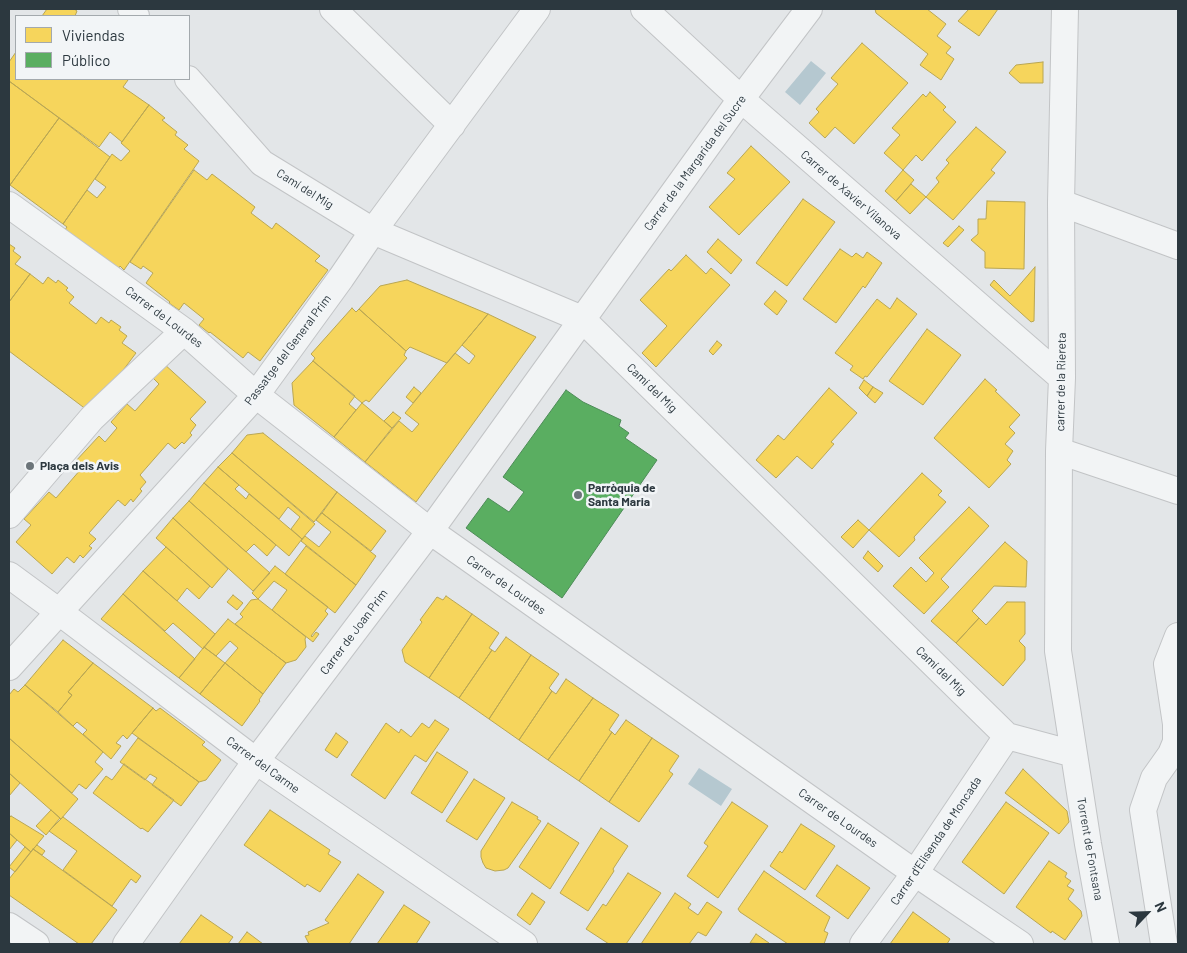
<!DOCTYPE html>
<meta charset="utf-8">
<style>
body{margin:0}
#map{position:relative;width:1187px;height:953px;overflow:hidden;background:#e3e6e8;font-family:Barlow,sans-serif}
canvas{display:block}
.frame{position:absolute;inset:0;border:10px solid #2c383f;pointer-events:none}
.legend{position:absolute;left:15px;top:15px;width:175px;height:65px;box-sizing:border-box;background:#f2f5f7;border:1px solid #a3a9ad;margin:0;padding:6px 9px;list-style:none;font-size:15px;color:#2c383f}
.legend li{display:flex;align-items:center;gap:10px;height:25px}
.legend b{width:25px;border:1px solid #a3a9ad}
.north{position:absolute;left:1122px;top:888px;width:50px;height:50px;-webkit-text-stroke:4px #f2f5f7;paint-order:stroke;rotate:66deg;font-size:14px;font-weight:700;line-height:20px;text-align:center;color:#2c383f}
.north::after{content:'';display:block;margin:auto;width:18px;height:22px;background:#2c383f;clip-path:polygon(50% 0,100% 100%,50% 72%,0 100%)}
</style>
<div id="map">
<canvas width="1187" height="953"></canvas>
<div class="frame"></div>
<ul class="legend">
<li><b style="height:14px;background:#f6d55c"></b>Viviendas</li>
<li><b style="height:14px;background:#5aae61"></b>Público</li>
</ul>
<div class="north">N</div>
</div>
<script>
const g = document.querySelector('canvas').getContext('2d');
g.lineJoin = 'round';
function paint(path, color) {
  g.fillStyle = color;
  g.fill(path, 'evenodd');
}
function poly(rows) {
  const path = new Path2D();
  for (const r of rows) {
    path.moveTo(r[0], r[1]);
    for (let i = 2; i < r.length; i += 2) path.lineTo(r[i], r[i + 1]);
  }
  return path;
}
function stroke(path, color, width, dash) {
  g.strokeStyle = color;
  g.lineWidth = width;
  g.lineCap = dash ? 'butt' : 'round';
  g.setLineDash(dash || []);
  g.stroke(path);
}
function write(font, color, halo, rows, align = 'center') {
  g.font = font + ' Barlow,sans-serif';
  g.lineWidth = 5;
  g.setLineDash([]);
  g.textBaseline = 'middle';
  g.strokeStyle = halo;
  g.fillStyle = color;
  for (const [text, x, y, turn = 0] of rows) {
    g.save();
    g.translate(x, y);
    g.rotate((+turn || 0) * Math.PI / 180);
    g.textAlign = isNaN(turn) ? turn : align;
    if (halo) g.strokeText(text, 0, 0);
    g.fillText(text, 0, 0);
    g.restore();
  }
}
paint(poly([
 [811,61,826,73,800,105,785,92],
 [699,768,732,789,721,806,688,784]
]), '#b5c8d0');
const homes = poly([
 [47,9,74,9,77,11,75,16,42,16,47,9],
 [875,9,927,9,946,24,937,36,951,47,946,53,954,59,941,80,920,65,928,54,876,13,875,9],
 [969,9,998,9,979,36,958,21,969,9],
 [862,43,908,83,854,144,835,127,825,138,809,123,819,112,816,109,838,84,831,78,862,43],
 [16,52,16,79,126,79,128,80,123,87,149,105,122,142,110,132,99,147,9,81,9,62,16,52],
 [1043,62,1043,83,1020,83,1009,73,1016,65,1043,62],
 [9,81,59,118,10,185,9,184,9,81],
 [930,92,946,107,943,110,956,122,922,161,916,155,903,170,884,153,900,135,892,128,923,94,926,97,930,92],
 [149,105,165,118,162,120,177,132,175,135,188,145,184,149,199,161,124,270,120,266,117,271,64,231,67,227,63,224,87,190,97,198,106,187,95,179,112,154,121,161,130,151,121,143,149,105],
 [59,118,110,157,63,224,10,185,59,118],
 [976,127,1006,152,991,170,995,173,953,220,926,197,939,182,936,178,949,163,946,160,976,127],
 [751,146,790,182,739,235,709,207,735,179,727,173,751,146],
 [194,170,207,180,212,174,255,207,251,213,272,229,276,223,320,256,315,261,328,270,260,361,248,352,243,358,210,332,209,333,199,325,204,319,184,303,179,310,169,303,170,302,146,283,153,273,143,266,141,269,130,262,194,170],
 [903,170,914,180,896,201,885,191,903,170],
 [911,184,926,197,910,214,896,201,911,184],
 [803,199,835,222,787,286,756,263,803,199],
 [987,201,1025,202,1024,269,985,268,985,252,971,240,978,234,978,219,986,219,987,201],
 [959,226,964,230,948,247,943,243,959,226],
 [718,239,742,260,731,274,707,252,718,239],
 [9,244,15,248,13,251,21,257,15,264,30,274,9,302,9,244],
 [840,249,852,257,856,253,863,258,867,252,882,263,865,288,863,286,836,323,803,299,840,249],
 [686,255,706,274,711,268,730,285,656,367,642,353,667,326,640,300,669,269,671,271,686,255],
 [1035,267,1034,321,1031,322,990,285,994,280,1010,296,1035,267],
 [30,274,43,284,48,277,56,283,58,280,68,288,66,290,74,297,69,303,96,324,101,317,109,323,111,320,121,327,119,330,127,336,122,343,136,353,91,413,9,351,9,302,30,274],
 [407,280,488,314,447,363,410,347,406,351,359,309,380,286,407,280],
 [775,291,787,301,777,315,764,304,775,291],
 [897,298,917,314,867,377,865,376,863,379,850,370,853,366,835,353,877,299,890,309,897,298],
 [352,308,356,312,359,309,406,351,404,355,407,358,369,402,366,400,362,403,313,361,315,358,311,354,352,308],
 [488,314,536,337,416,502,365,462,399,421,412,432,419,424,405,413,455,353,469,364,475,356,462,345,488,314],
 [927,329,961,355,923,405,889,381,927,329],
 [717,341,722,345,713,355,709,351,717,341],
 [313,361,355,396,349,404,356,410,334,437,294,405,292,383,313,361],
 [163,363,206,402,190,419,196,425,190,433,192,435,184,444,182,442,175,449,168,443,140,475,146,482,140,489,142,491,133,502,131,499,125,506,118,500,89,533,96,539,89,546,92,548,83,558,80,555,74,563,67,557,52,574,16,542,31,525,24,519,49,492,56,498,81,469,74,463,99,436,105,442,117,428,111,422,127,404,135,411,159,384,152,377,163,363],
 [985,379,997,390,995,391,1020,415,1009,427,1015,433,1005,444,1013,451,1007,460,1011,464,989,488,934,438,985,379],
 [864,380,873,387,867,396,859,388,864,380],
 [414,387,421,393,413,403,406,397,414,387],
 [873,387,883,393,875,403,867,396,873,387],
 [829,388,857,413,831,442,834,444,812,469,797,456,776,478,756,460,778,435,784,440,829,388],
 [362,403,392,428,365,462,334,437,362,403],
 [393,412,401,418,392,428,384,421,393,412],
 [263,433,337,492,314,522,232,453,247,435,263,433],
 [232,453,315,524,302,539,291,529,300,517,288,507,279,519,218,467,232,453],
 [218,467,239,485,235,489,246,499,249,494,302,539,289,556,204,483,218,467],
 [922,473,942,491,938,495,946,502,914,537,915,540,899,557,869,530,922,473],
 [204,483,276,545,267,556,254,544,246,552,189,501,204,483],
 [337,492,386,531,371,551,322,513,337,492],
 [189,501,270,573,253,591,173,518,189,501],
 [969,507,989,526,941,579,949,587,924,614,893,586,911,567,926,582,934,573,919,558,969,507],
 [322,513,376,556,356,585,301,541,305,536,319,547,331,532,316,520,322,513],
 [173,518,228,569,212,588,156,538,173,518],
 [858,520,869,530,853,548,841,537,858,520],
 [1005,542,1027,561,1026,587,994,586,972,611,979,618,956,643,931,621,1005,542],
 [306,546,356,585,335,613,285,574,306,546],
 [166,547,210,586,199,599,187,588,177,601,143,571,166,547],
 [868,551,883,566,878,572,863,558,868,551],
 [275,566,328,607,325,611,328,614,311,636,312,637,316,632,319,634,313,642,272,610,287,590,274,581,258,599,252,593,275,566],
 [143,571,215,634,203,649,173,623,165,631,123,594,143,571],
 [123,594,195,659,179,678,101,619,123,594],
 [233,595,243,603,237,610,227,602,233,595],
 [446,596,472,614,429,678,405,662,402,650,422,622,420,620,437,597,443,600,446,596],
 [258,599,306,637,305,639,306,647,296,660,286,663,235,624,243,617,240,614,251,600,258,599],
 [1007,602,1025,602,1025,634,1019,641,1025,647,1025,660,1003,686,956,643,979,618,986,625,1007,602],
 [472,614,499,633,489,648,492,650,459,698,429,678,472,614],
 [228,619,286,663,263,694,225,663,238,648,230,641,216,656,204,647,228,619],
 [506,637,531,655,489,719,459,698,492,650,495,652,506,637],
 [63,640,93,663,68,692,72,695,58,712,25,685,63,640],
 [204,647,225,663,200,694,179,678,204,647],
 [531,655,559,674,549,688,552,691,519,740,489,719,531,655],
 [93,663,153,708,127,739,123,735,116,743,121,746,111,759,83,734,87,730,77,722,73,726,58,712,72,695,68,692,93,663],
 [225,663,263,694,259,700,260,701,242,726,200,694,225,663],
 [566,679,593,698,548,760,519,740,552,691,556,694,566,679],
 [25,685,103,752,95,762,103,769,86,789,79,784,72,793,9,738,9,695,14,689,18,692,25,685],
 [593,698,619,715,609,730,612,732,579,781,548,760,593,698],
 [153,708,156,711,160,708,205,742,202,745,221,760,206,780,199,782,132,733,153,708],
 [435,720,449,729,426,762,415,755,385,799,351,775,386,723,399,733,401,729,411,737,422,723,429,728,435,720],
 [626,720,652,738,609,802,579,781,612,732,615,735,626,720],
 [336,733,348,742,337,758,325,750,336,733],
 [9,738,78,799,61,819,9,773,9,738],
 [138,738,199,782,181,806,152,785,157,778,150,774,145,780,120,762,138,738],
 [652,738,679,756,669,771,673,774,639,822,609,802,652,738],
 [437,752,468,772,442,813,411,793,437,752],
 [124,764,174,800,148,832,142,828,141,829,93,793,106,776,112,780,124,764],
 [1023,769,1067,811,1069,822,1059,834,1005,793,1023,769],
 [9,773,20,783,9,796,9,773],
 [474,779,505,798,477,840,446,821,474,779],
 [512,802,538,817,537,819,541,821,508,868,504,870,495,871,486,868,483,863,481,857,481,851,512,802],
 [732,802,768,826,718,898,687,876,708,846,704,843,732,802],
 [1006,802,1049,833,1004,894,962,862,1006,802],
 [51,810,60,818,46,835,36,826,51,810],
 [270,810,330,850,328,854,341,862,320,892,307,884,305,887,244,845,270,810],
 [11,816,44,836,31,852,9,833,9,818,11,816],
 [63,817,141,876,136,883,131,879,112,906,63,870,77,851,49,831,63,817],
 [548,823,579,843,550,889,519,867,548,823],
 [801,824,835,846,805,890,770,866,780,851,782,853,801,824],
 [601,828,628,846,613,869,614,871,588,911,560,893,601,828],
 [9,833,17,840,9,850,9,833],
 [37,845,45,851,42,855,33,849,37,845],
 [25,847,31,852,15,872,9,867,25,847],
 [33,849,117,910,91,944,79,944,9,895,9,879,33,849],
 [1049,861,1067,873,1065,877,1071,881,1067,886,1074,890,1068,899,1081,911,1082,916,1065,940,1052,931,1051,933,1016,907,1049,861],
 [837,865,870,888,848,919,816,896,837,865],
 [764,871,830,917,824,931,828,933,824,944,788,944,740,912,738,909,764,871],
 [628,873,661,893,626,944,609,944,586,929,603,904,606,906,628,873],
 [358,874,384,892,349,944,309,944,305,936,309,935,308,932,329,923,325,920,358,874],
 [532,893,545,902,530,925,517,915,532,893],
 [675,893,691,904,688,908,698,915,707,902,722,912,706,936,698,932,689,944,641,944,675,893],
 [404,905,430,922,416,944,377,944,404,905],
 [913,912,950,939,947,944,890,944,913,912],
 [201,915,233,937,228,944,179,944,201,915],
 [247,932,263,944,238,944,247,932],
 [756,934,769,943,768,944,750,943,756,934]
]);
paint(homes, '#f6d55c');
stroke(homes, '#b9a653', 1);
const public = poly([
 [566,390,583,402,621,420,619,426,629,433,625,438,657,460,562,598,466,528,488,498,509,512,524,492,503,477,566,390]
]);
paint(public, '#5aae61');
stroke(public, '#4c8b57', 1);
const street = poly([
 [131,9,136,16],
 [333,9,452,125],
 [644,9,741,99,1062,378],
 [1065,9,1061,203,1062,378,1059,451,1058,651,1088,844,1106,944],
 [188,79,262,163,373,231,582,319,1007,736,1074,754],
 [1061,203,1178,246],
 [9,205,184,331,256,395,430,531,915,873,1020,944],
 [1059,451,1178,491],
 [9,515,92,418,184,331],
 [9,575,58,611,256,761,524,944],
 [9,667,256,395,341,278,373,231,537,9],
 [9,926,36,944],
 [126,944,256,761,430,531,741,99,809,9],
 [863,944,915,873,1007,736],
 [1164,944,1143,810,1154,778,1171,754,1176,742,1176,724,1167,664,1178,636]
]);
stroke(street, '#c2c4c6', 28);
stroke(street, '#f2f4f5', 26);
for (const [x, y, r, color] of [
 [30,466,5,"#6c757a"],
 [578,495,5,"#6c757a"]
]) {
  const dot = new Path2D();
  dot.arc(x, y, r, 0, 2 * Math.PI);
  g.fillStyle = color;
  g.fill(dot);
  stroke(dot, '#f2f5f7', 2);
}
write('12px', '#2c383f', '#f2f5f7', [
 ["Carrer de la Margarida del Sucre",695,163,-54],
 ["Camí del Mig",305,189,32],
 ["Carrer de Xavier Vilanova",851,195,41],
 ["Carrer de Lourdes",164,317,37],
 ["Passatge del General Prim",288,350,-53],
 ["carrer de la Riereta",1061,382,-89],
 ["Camí del Mig",652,388,44],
 ["Carrer de Lourdes",506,585,35],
 ["Carrer de Joan Prim",354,632,-53],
 ["Camí del Mig",941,671,44],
 ["Carrer del Carme",263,765,36],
 ["Carrer de Lourdes",838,818,35],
 ["Carrer d'Elisenda de Moncada",936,841,-56],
 ["Torrent de Fontsana",1090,849,80]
]);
write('bold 12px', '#2c383f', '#f2f5f7', [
 ["Plaça dels Avis",40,466],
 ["Parròquia de",588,488],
 ["Santa Maria",588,502]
], 'left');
</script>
